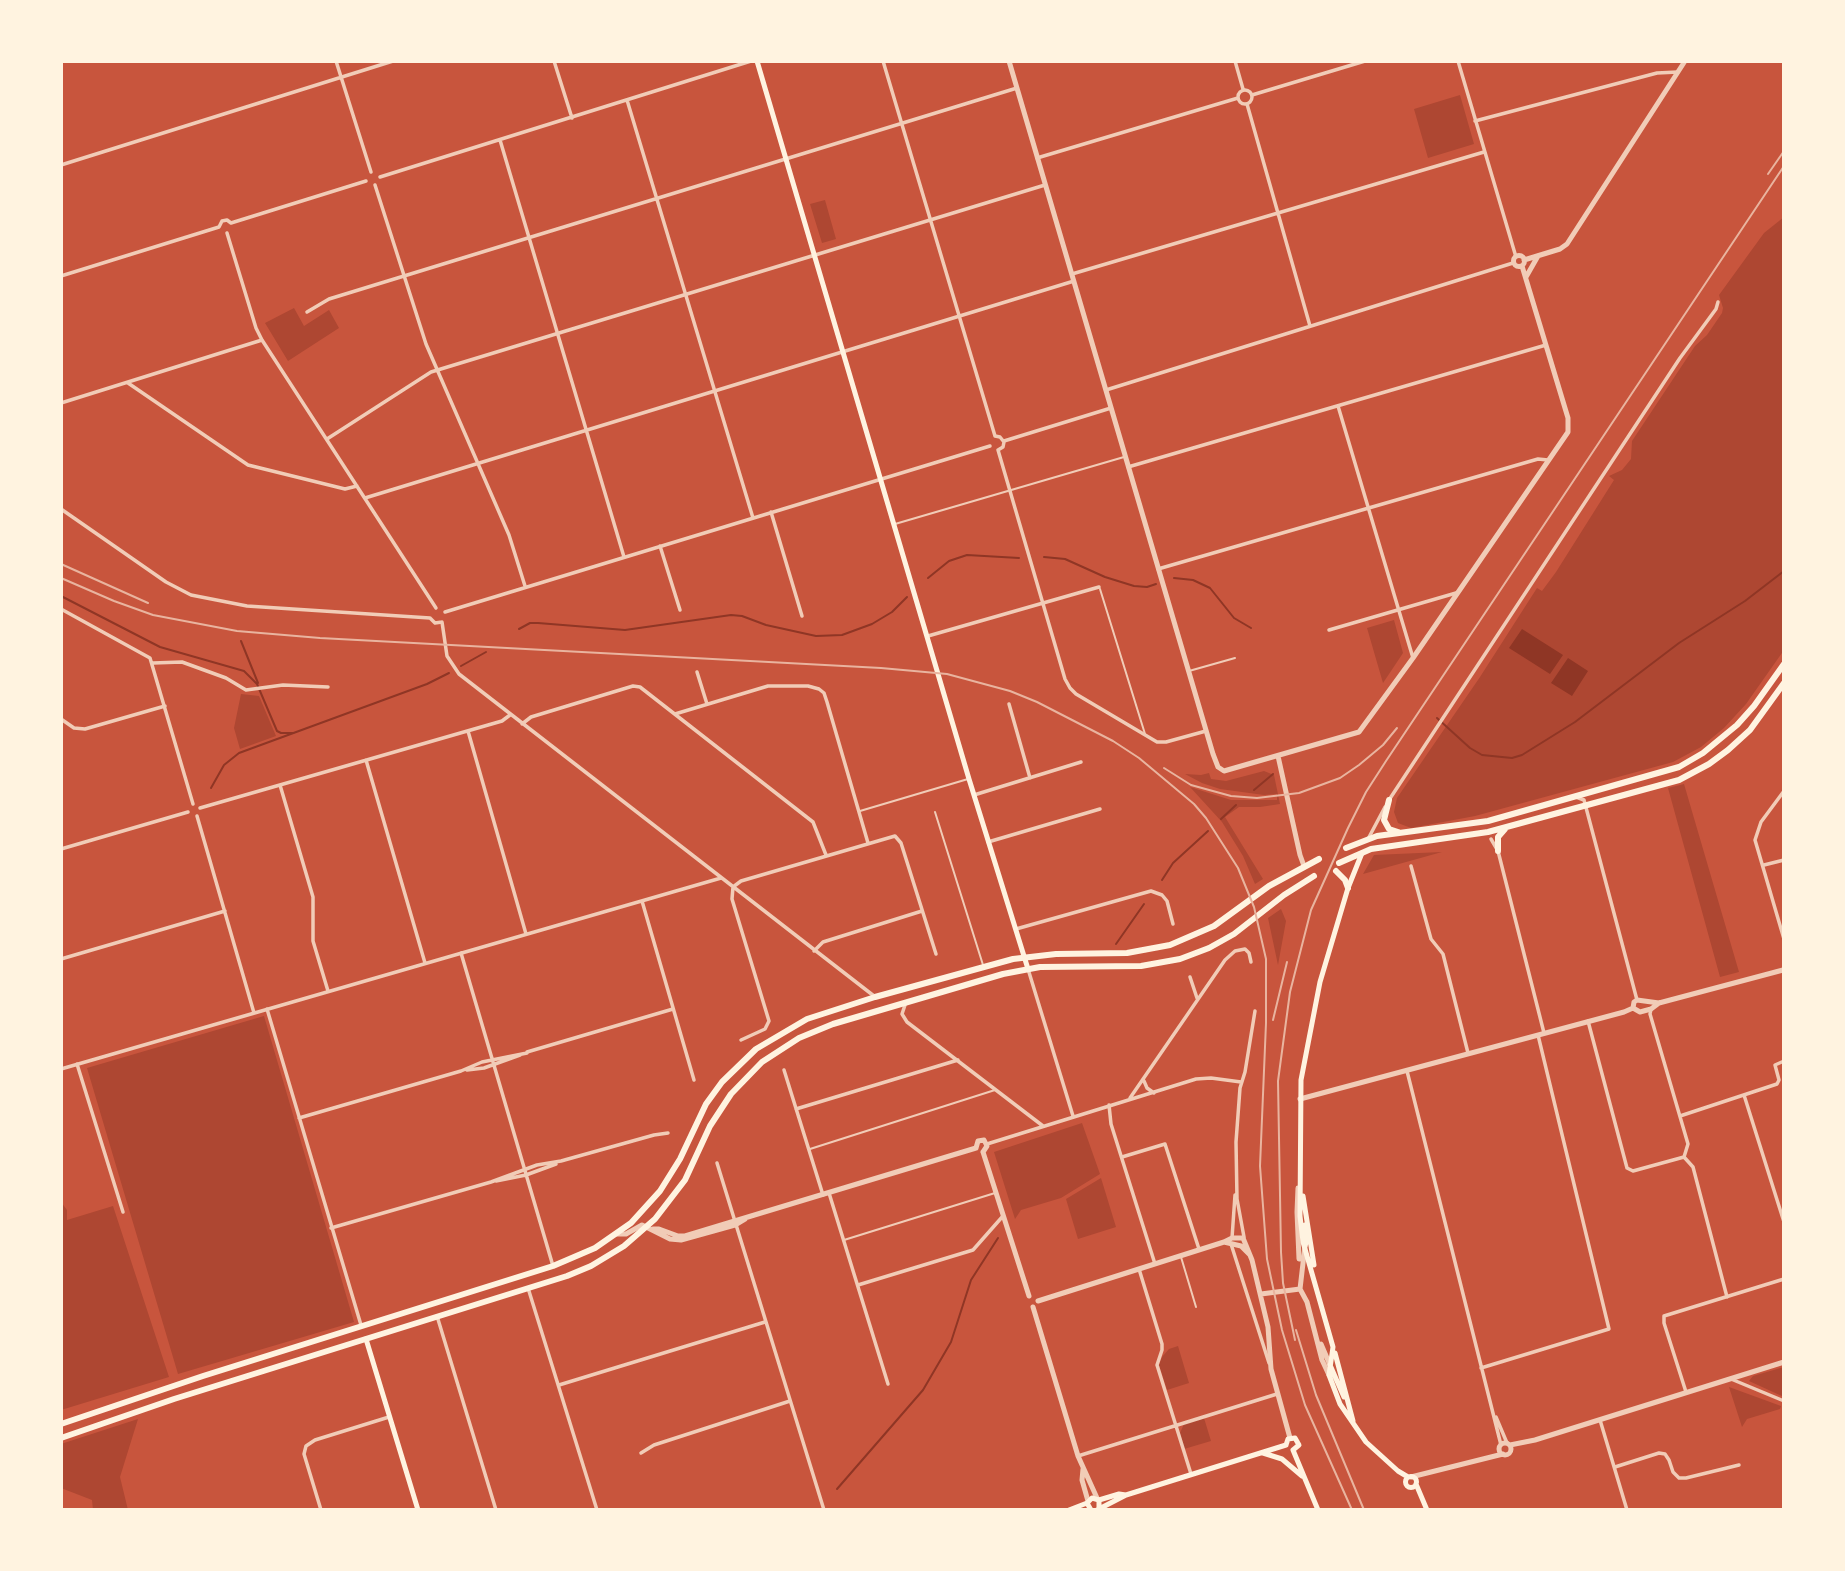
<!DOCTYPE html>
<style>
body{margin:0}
#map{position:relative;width:1845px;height:1571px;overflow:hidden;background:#c8553d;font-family:"Fira Sans",sans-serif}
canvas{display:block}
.frame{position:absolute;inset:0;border:63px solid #fff3e0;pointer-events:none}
</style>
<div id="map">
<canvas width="1845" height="1571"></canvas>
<div class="frame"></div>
</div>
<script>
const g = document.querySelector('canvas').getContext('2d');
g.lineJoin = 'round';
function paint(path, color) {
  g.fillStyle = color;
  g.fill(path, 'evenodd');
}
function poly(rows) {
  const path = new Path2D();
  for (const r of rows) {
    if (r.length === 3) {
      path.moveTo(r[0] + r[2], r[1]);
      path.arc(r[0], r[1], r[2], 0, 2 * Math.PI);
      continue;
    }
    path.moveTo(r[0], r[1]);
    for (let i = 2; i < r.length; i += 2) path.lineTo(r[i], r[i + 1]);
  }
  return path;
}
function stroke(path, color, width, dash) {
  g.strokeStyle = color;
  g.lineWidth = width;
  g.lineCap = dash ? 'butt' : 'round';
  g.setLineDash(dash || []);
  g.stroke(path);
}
paint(poly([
 [1460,95,1474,144,1428,158,1414,109],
 [825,200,836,239,822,243,810,204],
 [1784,217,1784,650,1746,704,1724,728,1701,747,1673,762,1475,816,1411,828,1398,823,1394,812,1397,798,1480,677,1537,588,1542,591,1556,572,1614,480,1609,476,1622,470,1631,459,1632,441,1695,346,1707,335,1722,313,1723,308,1719,295,1764,233],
 [294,308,304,326,329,310,339,328,288,361,265,323],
 [1394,620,1403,653,1383,683,1367,628],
 [241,694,259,696,276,736,240,749,234,728],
 [1264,771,1274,775,1280,804,1260,807,1239,807,1225,817,1263,879,1255,884,1243,856,1222,822,1190,787,1231,800,1277,800,1277,794,1264,795,1220,789,1202,783,1185,774,1201,775,1209,773,1211,779,1226,781],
 [1684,784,1739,972,1720,977,1668,788],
 [1442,852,1363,874,1374,855],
 [1281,909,1286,921,1278,965,1268,918],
 [264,1016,354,1322,178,1374,87,1068],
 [1082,1123,1100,1174,1061,1198,1021,1210,1015,1219,994,1152],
 [1101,1178,1116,1227,1078,1239,1066,1199],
 [61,1202,67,1210,67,1220,113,1206,169,1377,61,1410],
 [1178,1346,1189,1383,1167,1390,1159,1365,1162,1357,1169,1349],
 [1784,1367,1784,1397,1749,1381,1753,1376],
 [1729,1387,1781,1406,1780,1409,1747,1419,1742,1427],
 [1204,1418,1211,1441,1184,1449,1180,1433,1184,1424],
 [138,1419,120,1477,128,1510,93,1510,92,1500,61,1488,61,1444]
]), '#ae4732');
paint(poly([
 [1522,629,1563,655,1550,674,1509,648],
 [1568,658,1588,671,1572,696,1551,683]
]), '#8f3625');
stroke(poly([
 [1044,557,1065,559,1105,577,1134,586,1147,587,1156,584],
 [928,578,949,561,967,555,1019,558],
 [1174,578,1193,580,1210,588,1234,618,1251,628],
 [61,596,160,647,244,671,257,684,277,731,281,733,294,733],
 [519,629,530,623,538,623,625,630,731,615,742,616,766,625,816,636,842,635,872,624,892,612,907,597],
 [241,641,258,683],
 [461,666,486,652],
 [1437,718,1470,748,1482,755,1512,758,1522,755,1575,722,1679,643,1745,601,1784,571],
 [211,788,224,765,239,753,427,684,449,673],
 [1254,790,1273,774],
 [1221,819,1236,805],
 [1162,880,1173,863,1208,831],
 [1116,944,1144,904],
 [837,1489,923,1390,951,1342,971,1280,998,1238]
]), '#8f3625', 2);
stroke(poly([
 [895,524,1124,457],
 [1100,589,1145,734],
 [1189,671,1235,658],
 [860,811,968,779],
 [935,812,983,965],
 [810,1149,995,1090],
 [844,1240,995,1193],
 [1181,1257,1196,1307]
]), '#f1ccb7', 2);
stroke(poly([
 [336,61,371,172],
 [554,61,572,118],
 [883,61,995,436],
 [1235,61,1243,89],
 [1458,61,1516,257],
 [1245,97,7],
 [1252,95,1365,61],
 [627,100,753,518],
 [1247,104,1310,326],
 [1475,121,1657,73,1678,72],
 [500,140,624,557],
 [1037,158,1238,98],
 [61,165,393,61],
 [380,177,751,61],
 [375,185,426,344,509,535,525,586],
 [227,233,256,328,262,340,436,608],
 [1072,274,1484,152],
 [61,276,219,227,222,221,227,220,231,223,366,181],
 [307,312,329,299,404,276,1017,88],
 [128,383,248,465,345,489,357,486],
 [1106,390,1513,263],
 [61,403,262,340],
 [1338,406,1413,658],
 [995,436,1000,437,1004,442,1003,447,998,450],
 [327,439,431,372,1045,185],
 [1004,441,1111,408],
 [998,450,1065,679,1070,688,1076,694,1157,742,1166,742,1206,731],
 [1128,467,1546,345],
 [365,498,1074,281],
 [61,509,166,582,191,595,247,606,430,618],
 [771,512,802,616],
 [660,546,680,610],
 [1158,569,1538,459,1548,460],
 [61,609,150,658,193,804],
 [445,612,990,446],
 [430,618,435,623,442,622],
 [442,622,447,656,459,674,874,996],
 [1329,630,1456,593],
 [928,636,1099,587],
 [153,663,182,662,226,678,246,690,283,685,328,687],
 [697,672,707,704],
 [1009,704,1030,778],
 [675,714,768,686,808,686,819,689,824,693,827,702,868,843],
 [61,719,74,728,85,729,165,706],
 [522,724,531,717,633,686,640,687,813,822,826,855],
 [468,731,526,934],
 [366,760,425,963],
 [280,785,313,897,313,941,328,991],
 [1784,791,1761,822,1755,840,1784,939],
 [974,795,1081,762],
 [1576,797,1584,800,1637,1000],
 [1389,800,1680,358,1716,309,1718,302],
 [200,808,502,721,510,715],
 [197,816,254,1013],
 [1368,839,1385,807],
 [1491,839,1498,851,1544,1033],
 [988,842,1100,809],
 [61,849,188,812],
 [1764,865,1784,860],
 [1411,866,1431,939,1443,954,1468,1053],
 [642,901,694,1080],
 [1016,929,1151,891,1162,895,1167,901,1173,924],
 [814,951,823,942,922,911],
 [461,953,553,1266],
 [61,959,225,911],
 [1028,969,1073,1116],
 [1190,977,1197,998],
 [905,1005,902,1014,907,1022,1043,1126],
 [267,1009,361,1325],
 [1651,1009,1650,1014,1688,1144,1684,1157],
 [1588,1021,1627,1168,1633,1171,1684,1157],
 [741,1040,765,1029,769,1021,732,899,733,887,741,881,895,836,901,843,936,954],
 [527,1052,673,1009],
 [77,1064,123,1212],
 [61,1069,721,878],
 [467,1070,484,1068,520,1055],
 [784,1070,823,1195],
 [1407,1071,1501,1445],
 [1144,1081,1147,1088,1154,1093],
 [1744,1095,1784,1222],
 [1130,1098,1225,960,1235,951,1245,949,1249,953,1251,962],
 [1109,1105,1111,1124,1155,1264],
 [796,1109,958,1060],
 [1680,1116,1777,1084,1779,1080,1775,1065,1784,1061],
 [299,1118,461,1071,482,1062,527,1053],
 [987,1144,1196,1079,1211,1078,1241,1082],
 [1122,1157,1165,1144,1199,1249],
 [1684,1157,1693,1167,1727,1297],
 [717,1163,824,1510],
 [496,1181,526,1175,556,1164],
 [829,1193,888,1384],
 [331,1228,491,1182,537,1165,561,1161,654,1135,668,1133],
 [1244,1237,1237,1199,1236,1142,1240,1088,1245,1072,1255,1011],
 [1232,1238,1235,1195],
 [1231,1244,1269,1363],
 [1139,1269,1162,1344,1162,1350,1157,1365,1191,1474],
 [858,1285,973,1250,1003,1216],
 [528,1288,597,1510],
 [437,1316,496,1510],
 [1481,1368,1609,1329,1538,1035],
 [1731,1379,1784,1401],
 [559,1385,765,1322],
 [1686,1392,1664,1323,1664,1316,1784,1279],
 [1496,1417,1507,1443],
 [1600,1420,1627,1510],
 [641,1453,654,1445,790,1401],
 [1078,1456,1277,1394],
 [1615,1467,1659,1453,1665,1454,1669,1460,1673,1472,1679,1478,1686,1478,1739,1465],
 [321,1510,304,1454,306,1446,315,1440,389,1417]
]), '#f1ccb7', 3.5);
stroke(poly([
 [1009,61,1213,754,1218,767,1224,771,1359,732,1413,658,1568,432,1568,418,1522,266],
 [1519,261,5.5],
 [1524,260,1560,249,1567,244,1685,61],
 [1526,277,1538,256],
 [1278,756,1300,855,1304,866],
 [1633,1008,1634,1002,1637,1000,1659,1003,1783,970],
 [1633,1008,1640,1012,1651,1009,1659,1003],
 [1300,1099,1624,1012,1633,1008],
 [976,1148,978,1141,984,1140,987,1146,983,1152],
 [983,1152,1029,1296],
 [1298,1188,1297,1212,1299,1259],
 [653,1229,659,1229,678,1236,685,1236,976,1148],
 [617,1234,626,1234,642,1225,670,1239,681,1240,735,1225,745,1219],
 [1232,1238,1243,1238,1252,1260,1268,1327,1271,1369,1290,1438],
 [1224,1242,1241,1246,1249,1254],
 [1305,1246,1300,1289,1307,1302,1322,1360,1329,1375],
 [1261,1294,1300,1289],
 [1038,1301,1224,1242,1232,1238],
 [1033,1307,1078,1456,1097,1498],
 [1321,1344,1330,1365],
 [1505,1449,6],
 [1510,1445,1535,1440,1784,1362],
 [1083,1469,1082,1480,1088,1501],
 [1411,1477,1503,1454]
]), '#f1ccb7', 5);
stroke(poly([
 [757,61,969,779,1028,969],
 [1362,853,1348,888,1320,982,1301,1080,1300,1216,1303,1242,1333,1347,1329,1375,1340,1404,1366,1442,1398,1471,1408,1477],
 [1303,1196,1314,1265],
 [1305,1246,1307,1239,1305,1225],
 [366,1339,418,1510],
 [1335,1353,1353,1421],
 [1330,1365,1344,1397],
 [1286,1445,1288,1439,1295,1438,1299,1445,1293,1450],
 [1293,1450,1318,1510],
 [1263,1453,1282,1459,1302,1476],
 [1411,1482,5.5],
 [1416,1484,1427,1510],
 [1099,1500,1119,1494,1126,1495],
 [1069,1510,1087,1503],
 [1091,1510,1087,1503,1092,1498,1099,1500,1099,1508],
 [1097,1510,1126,1495,1286,1445]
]), '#fff3e0', 5);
stroke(poly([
 [1389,800,1384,820,1389,829,1398,832],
 [1346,848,1377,836,1488,821,1679,767,1703,753,1737,725,1754,706,1784,664],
 [1498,851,1498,837,1505,829],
 [1339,863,1371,849,1488,832,1679,780,1709,764,1728,750,1750,730,1784,683],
 [1336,871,1345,880,1348,888],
 [61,1424,203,1376,553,1266,595,1248,631,1223,660,1191,680,1159,706,1104,722,1082,756,1049,807,1019,875,997,1013,959,1056,954,1127,953,1170,945,1214,926,1269,886,1319,859],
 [61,1438,174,1399,567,1276,591,1266,624,1246,655,1219,685,1180,710,1126,731,1094,762,1062,799,1038,833,1024,1003,974,1040,967,1141,966,1180,959,1209,948,1234,934,1284,895,1314,876]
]), '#fff3e0', 6);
stroke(poly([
 [1768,174,1784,151],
 [61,564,148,603],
 [61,578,114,601,153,615,237,631,320,638,881,668,947,674,1010,691,1037,702,1113,741,1139,758,1194,804,1206,818,1238,868,1254,907,1266,959,1266,1023,1260,1166,1267,1259,1282,1330,1305,1405,1352,1510],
 [1164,768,1191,785,1231,796,1257,798,1299,793,1340,778,1359,765,1383,745,1397,728],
 [1273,1020,1287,962],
 [1296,1330,1316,1395,1364,1510],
 [1295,1340,1283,1283,1281,1252,1278,1081,1290,992,1311,910,1348,828,1366,792,1386,761,1784,166]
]), '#e9b49f', 2);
</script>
